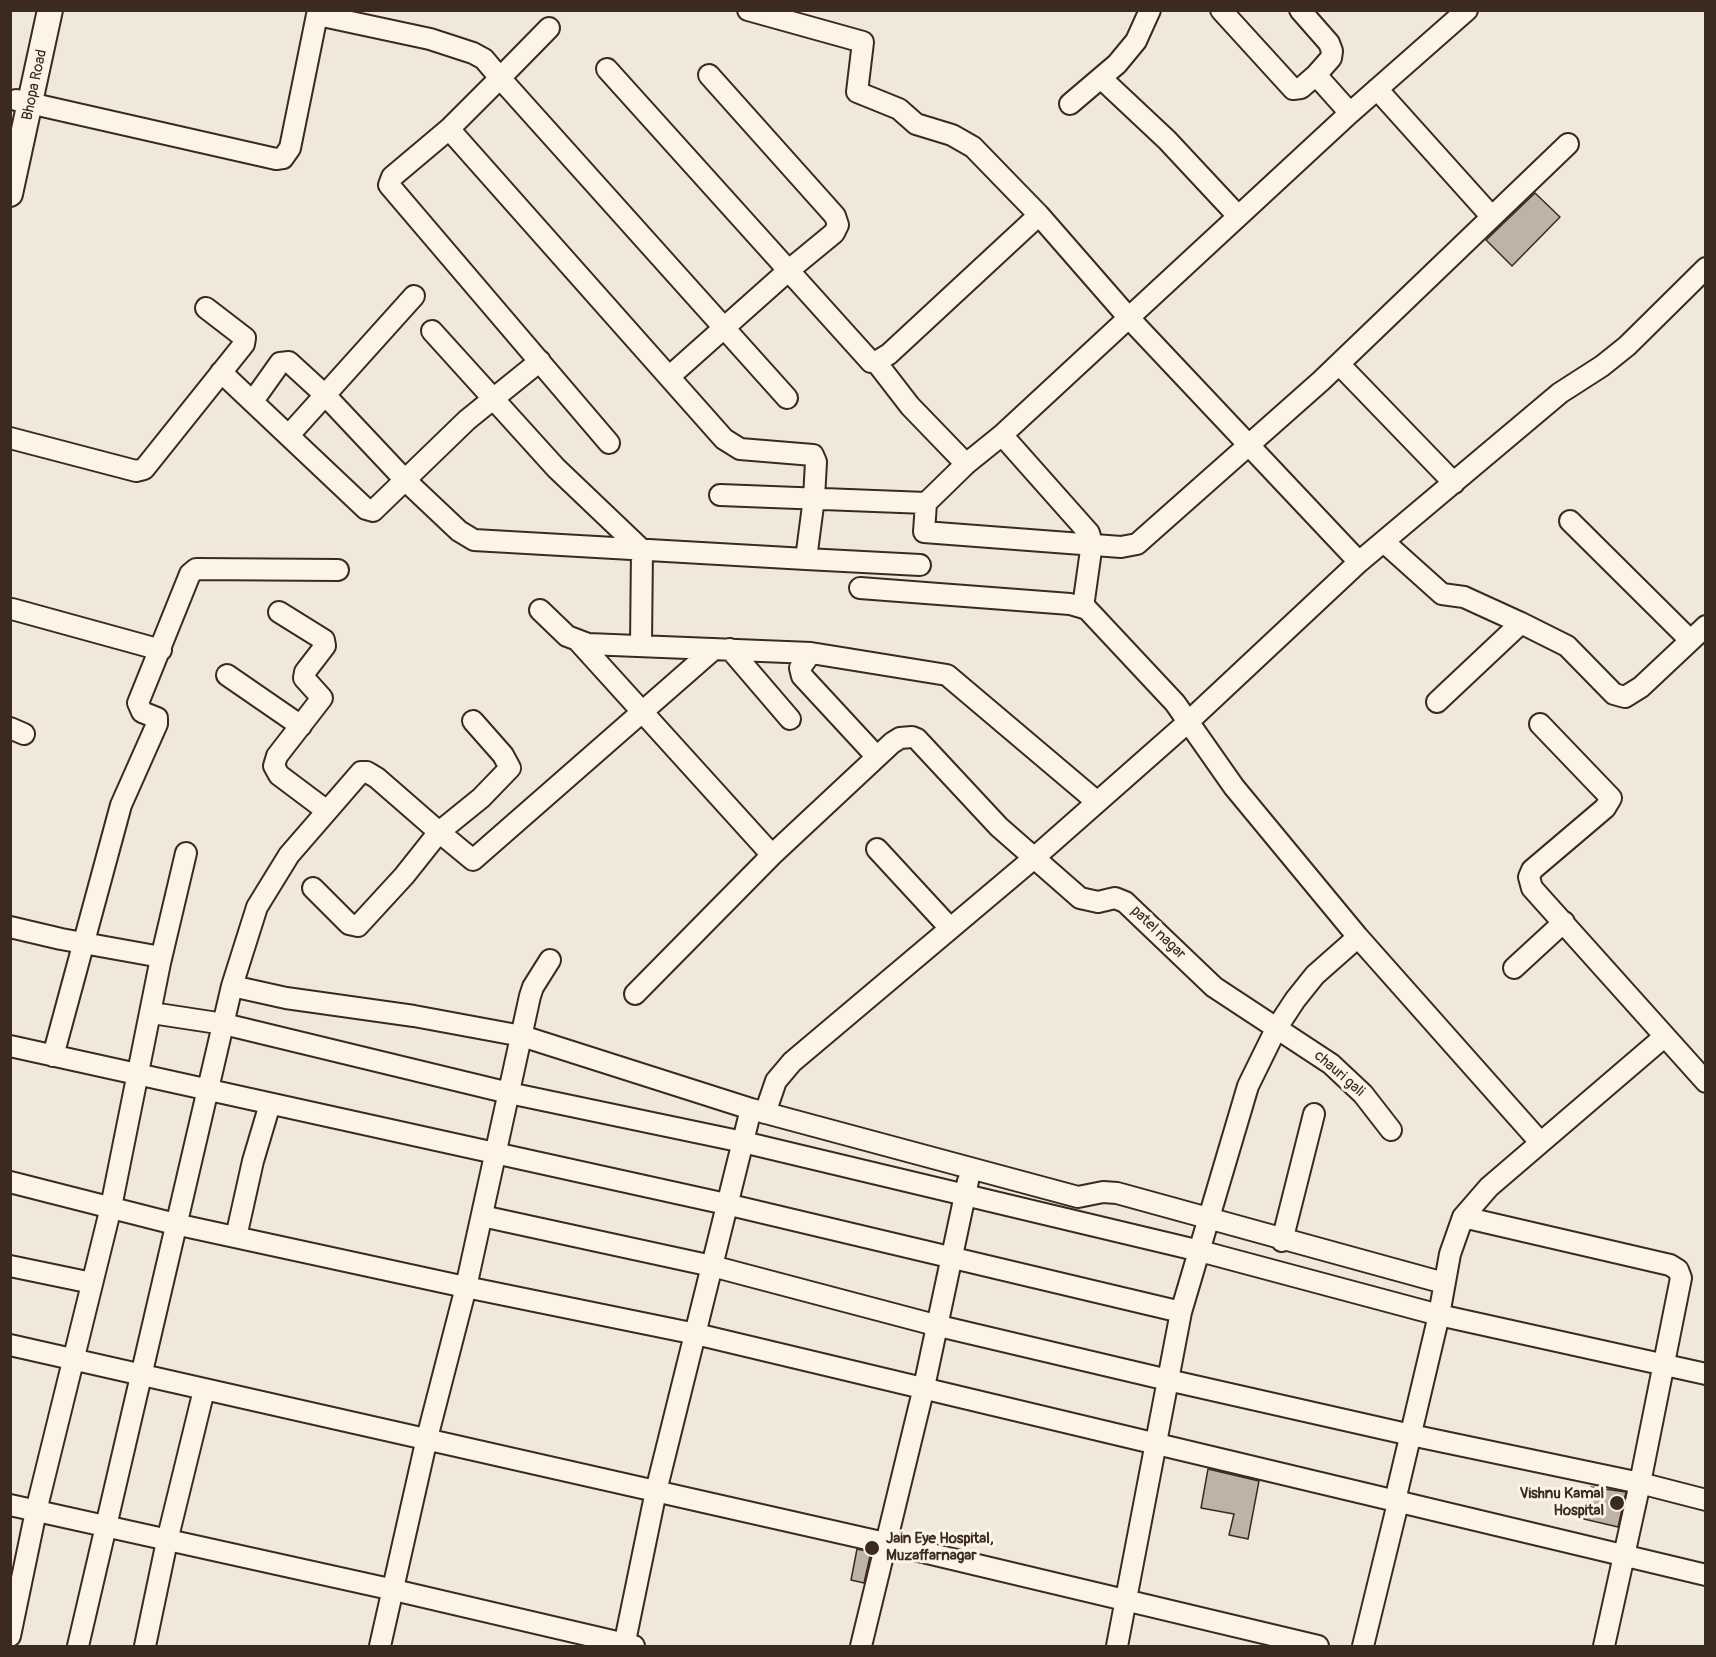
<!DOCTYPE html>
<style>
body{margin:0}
#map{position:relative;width:1716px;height:1657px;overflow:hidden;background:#f0e9d9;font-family:Pangolin,sans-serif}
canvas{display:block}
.frame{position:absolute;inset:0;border:12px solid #3b2a1e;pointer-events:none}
</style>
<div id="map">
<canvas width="1716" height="1657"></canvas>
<div class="frame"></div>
</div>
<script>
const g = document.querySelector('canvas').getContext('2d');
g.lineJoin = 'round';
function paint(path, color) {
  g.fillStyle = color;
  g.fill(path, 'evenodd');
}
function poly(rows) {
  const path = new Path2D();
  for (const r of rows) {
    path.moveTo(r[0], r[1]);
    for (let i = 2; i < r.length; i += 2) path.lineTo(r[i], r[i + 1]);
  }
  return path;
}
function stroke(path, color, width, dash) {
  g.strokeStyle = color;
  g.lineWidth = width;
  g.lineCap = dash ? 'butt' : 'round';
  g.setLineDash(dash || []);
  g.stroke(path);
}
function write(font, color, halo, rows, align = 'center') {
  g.font = font + ' Pangolin,sans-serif';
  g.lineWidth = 6;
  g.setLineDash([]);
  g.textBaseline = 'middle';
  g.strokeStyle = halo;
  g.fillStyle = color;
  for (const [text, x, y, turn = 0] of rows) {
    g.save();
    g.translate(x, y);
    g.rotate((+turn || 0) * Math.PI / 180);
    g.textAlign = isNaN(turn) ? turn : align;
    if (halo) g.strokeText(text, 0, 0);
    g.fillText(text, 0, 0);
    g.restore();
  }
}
const building = poly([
 [1535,193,1560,217,1512,266,1486,240,1535,193],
 [1208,1469,1259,1481,1248,1539,1229,1535,1234,1514,1201,1508,1208,1469],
 [1591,1487,1626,1492,1618,1527,1584,1519,1591,1487],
 [857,1549,871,1552,864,1583,851,1580,857,1549]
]);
paint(building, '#beb3a4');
stroke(building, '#3b2a1e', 1.5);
const minor = poly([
 [748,10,863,42,857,92,899,109,916,124,952,135,973,147,1039,215,1128,317,1359,562],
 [1221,10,1293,89,1301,88,1316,75,1331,58,1332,51,1329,43,1300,10],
 [1467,10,1350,113,1002,435,966,464,926,503,924,532,1121,547,1137,544,1321,381,1568,144],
 [318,15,430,39,473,53,484,59,500,78,449,129,392,177,389,185,609,443],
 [549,28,500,78,787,398],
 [607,69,871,362,876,362,889,354,1039,215],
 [1316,75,1350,113],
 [1102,79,1167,140,1238,216],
 [1377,89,1492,217],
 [16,100,276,159,283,158,290,148,318,10],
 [1070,104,1117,64,1136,41,1150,10],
 [432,331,556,468,642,550,641,644],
 [876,362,910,406,966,464],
 [1339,364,1454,483],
 [221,372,366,509,373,511,467,420,540,361],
 [670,376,789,270,834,233,838,225,835,216,709,75],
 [253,401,280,363,289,362,325,395,405,480,459,531,474,540,806,559,814,498,816,462,813,455,740,449,724,439,449,129],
 [289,435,414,296],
 [1002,435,1089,533,1092,543,1083,607],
 [10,438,136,471,144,469,244,344,245,338,206,308],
 [720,495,926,503],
 [1570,521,1690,640],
 [1384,542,1442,594,1464,597,1521,623],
 [806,559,920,565],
 [860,588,1070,604,1087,609,1175,703,1234,787,1358,937,1540,1142],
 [12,609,161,650],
 [540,610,567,636,588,644,811,653,947,675,1096,801],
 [279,612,324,640,325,646,305,672,304,678,322,698,277,756,274,766,279,775,327,811],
 [579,642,772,855],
 [730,649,790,719],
 [811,653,800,668,802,676,877,757],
 [227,675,301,726],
 [1437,702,1521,623,1567,646,1614,694,1625,697,1641,687,1706,626],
 [473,721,503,755,510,768,481,798,439,832,473,860,714,649],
 [1540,724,1611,798,1605,808,1532,870,1529,877,1532,888,1706,1082],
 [10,728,24,734],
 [877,849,949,927],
 [10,927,61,939,161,957],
 [1514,968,1564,922],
 [232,986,286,998,414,1016,522,1036,751,1109,1078,1197,1103,1192,1117,1193,1444,1283],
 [635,994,772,855,892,743,900,738,912,737,917,739,999,827,1080,898,1098,902,1115,898,1125,902,1214,987,1331,1064,1363,1094,1391,1130],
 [152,1013,224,1024,509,1093,743,1142,1200,1251,1439,1315,1706,1374],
 [10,1046,726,1204,1181,1312],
 [53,1056,121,805,157,724,157,718,142,712,138,703,190,574,196,569,338,570],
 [765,1113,776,1081,792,1062,1034,858,1187,723,1359,562,1560,393,1602,366,1627,346,1706,268],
 [10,1182,175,1224,456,1285,696,1334,1706,1575],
 [482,1216,712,1266,935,1325,1168,1380,1411,1435,1640,1483,1706,1500],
 [1463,1217,1670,1265,1678,1270,1681,1278,1640,1483,1604,1646],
 [236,1237,253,1161,270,1104],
 [1282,1241,1314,1114],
 [10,1266,92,1283],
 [10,1345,885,1543,1318,1646],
 [10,1505,394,1590,634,1646],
 [10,1636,36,1511,111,1207,160,963,186,853],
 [78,1646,232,986,257,907,289,855,361,772,367,772,377,778,439,832,404,876,358,926,349,924,313,888],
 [145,1646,167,1541,204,1390],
 [380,1646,427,1438,466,1287,530,996,533,987,550,960],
 [624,1646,656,1491,751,1109],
 [861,1646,924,1387,968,1181],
 [1117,1646,1181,1312,1248,1086,1276,1029,1295,1000,1315,975,1358,937],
 [1363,1646,1398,1503,1397,1492,1439,1315,1450,1254,1463,1217,1489,1187,1664,1037]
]);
const major = poly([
 [10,194,50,10]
]);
stroke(minor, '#3b2a1e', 24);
stroke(major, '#3b2a1e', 28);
stroke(minor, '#fcf5e5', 20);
stroke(major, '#fcf5e5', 24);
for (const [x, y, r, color] of [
 [1617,1503,8,"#3b2a1e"],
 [872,1548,8,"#3b2a1e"]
]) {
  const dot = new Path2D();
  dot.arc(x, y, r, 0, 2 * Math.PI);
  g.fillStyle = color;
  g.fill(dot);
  stroke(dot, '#fcf5e5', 2);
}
write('15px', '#3b2a1e', '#fcf5e5', [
 ["Bhopa Road",35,85,-78],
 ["patel nagar",1158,933,44],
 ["chauri gali",1339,1074,41]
]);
write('bold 15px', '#3b2a1e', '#fcf5e5', [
 ["Vishnu Kamal",1604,1494],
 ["Hospital",1604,1511],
 ["Jain Eye Hospital,",886,1539,"left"],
 ["Muzaffarnagar",886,1556,"left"]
], 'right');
</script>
